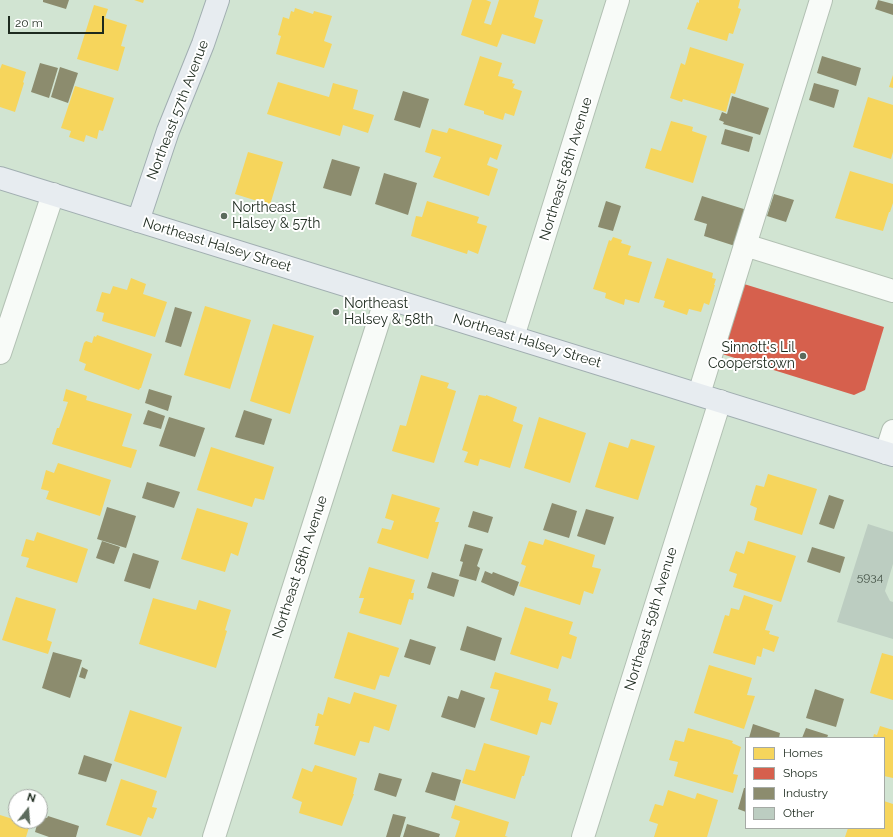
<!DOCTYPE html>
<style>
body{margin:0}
#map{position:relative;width:893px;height:837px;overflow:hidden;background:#d1e4d2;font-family:Raleway,sans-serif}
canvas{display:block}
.legend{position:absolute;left:745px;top:737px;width:140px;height:92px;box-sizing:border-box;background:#fff;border:1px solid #a5aaa5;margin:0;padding:5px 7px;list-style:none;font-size:12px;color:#1d2a1e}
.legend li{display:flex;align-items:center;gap:8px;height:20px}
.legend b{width:20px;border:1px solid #a5aaa5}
.north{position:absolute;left:8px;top:789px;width:40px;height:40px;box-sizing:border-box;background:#fff;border:1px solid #a5aaa5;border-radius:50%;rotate:17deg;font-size:11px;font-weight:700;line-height:16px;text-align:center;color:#1d2a1e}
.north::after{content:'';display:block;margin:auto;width:14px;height:18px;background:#5c6b5d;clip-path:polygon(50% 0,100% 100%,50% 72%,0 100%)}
.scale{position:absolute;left:8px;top:16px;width:96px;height:18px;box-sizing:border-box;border:2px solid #1d2a1e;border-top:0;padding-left:5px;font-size:12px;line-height:14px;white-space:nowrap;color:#1d2a1e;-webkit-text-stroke:3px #fff;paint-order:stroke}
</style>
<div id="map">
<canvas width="893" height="837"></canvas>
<ul class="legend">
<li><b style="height:11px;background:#f6d55c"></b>Homes</li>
<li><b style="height:11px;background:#d6604d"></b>Shops</li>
<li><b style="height:11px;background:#8c8c6e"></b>Industry</li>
<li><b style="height:11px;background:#bccdc1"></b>Other</li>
</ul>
<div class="north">N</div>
<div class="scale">20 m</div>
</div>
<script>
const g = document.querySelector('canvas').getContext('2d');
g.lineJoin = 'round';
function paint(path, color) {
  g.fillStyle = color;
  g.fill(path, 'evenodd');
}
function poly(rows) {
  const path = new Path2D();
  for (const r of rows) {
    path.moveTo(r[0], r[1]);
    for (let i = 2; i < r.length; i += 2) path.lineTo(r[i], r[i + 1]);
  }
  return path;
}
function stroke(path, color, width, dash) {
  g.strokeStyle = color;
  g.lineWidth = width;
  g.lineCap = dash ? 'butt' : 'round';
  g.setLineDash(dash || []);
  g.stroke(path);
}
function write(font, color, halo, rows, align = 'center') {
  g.font = font + ' Raleway,sans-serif';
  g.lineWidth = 4;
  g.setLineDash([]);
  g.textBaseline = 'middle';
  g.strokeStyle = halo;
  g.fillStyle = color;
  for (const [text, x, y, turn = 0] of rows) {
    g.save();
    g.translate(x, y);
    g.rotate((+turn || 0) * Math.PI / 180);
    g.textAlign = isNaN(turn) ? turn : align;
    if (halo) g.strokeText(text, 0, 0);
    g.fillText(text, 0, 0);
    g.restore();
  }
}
paint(poly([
 [134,0,144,0,143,3],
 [472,0,486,0,491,2,484,23,491,25,499,0,539,0,534,17,543,20,535,44,502,34,497,47,461,35],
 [699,0,740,0,738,8,741,9,733,34,729,33,727,41,687,29,697,2,699,3],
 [94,5,108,9,105,18,127,25,121,46,125,47,118,71,77,59],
 [295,8,313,14,314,11,332,16,324,41,332,44,324,68,276,54,281,36,278,35,283,17,289,19,291,11,294,12],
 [690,47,744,64,735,94,731,93,726,112,683,99,682,102,670,98,681,63,685,65],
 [480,56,502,63,498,76,513,80,512,83,515,84,513,88,522,91,514,116,505,113,503,120,484,114,484,111,464,105],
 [2,64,26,72,23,82,24,83,15,112,0,107,0,69],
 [893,75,893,88,889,87],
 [278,82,329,97,333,83,358,90,353,109,374,115,368,133,343,125,340,136,267,114],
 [75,86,114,98,103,131,99,130,97,139,86,135,84,142,69,137,71,131,61,128],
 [868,97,893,105,893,152,891,159,853,147],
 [671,121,693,127,692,131,707,136,693,183,645,168,651,148,661,151],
 [449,128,502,145,497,160,490,157,487,165,498,169,489,196,433,177,441,157,425,152,432,129,447,133],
 [248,152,283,162,270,205,235,194],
 [850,171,893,184,893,203,890,212,889,212,883,231,835,218],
 [427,201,479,217,477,223,487,226,478,254,468,250,467,254,411,236,416,216,422,217],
 [613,237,622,240,621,243,631,246,628,255,652,262,639,303,625,299,624,305,605,298,606,293,593,289,609,240,611,241],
 [667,258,713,273,712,278,716,279,714,285,715,285,709,305,704,303,701,312,689,309,687,315,663,307,665,301,654,298],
 [131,278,146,284,143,294,167,302,155,337,102,321,104,313,96,311,102,292,110,294,113,286,127,290],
 [205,306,251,320,230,389,184,375],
 [273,324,314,336,290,414,250,401],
 [97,335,152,354,141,388,140,388,139,390,84,370,86,364,79,361,84,343,86,341,92,343,94,336,96,337],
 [421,375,449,383,447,388,456,391,434,463,392,451,400,425,406,426],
 [66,389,87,396,86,400,132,414,122,446,137,450,131,468,52,444,57,428,59,428,68,402,63,401],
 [479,395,486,396,486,395,517,407,513,421,523,425,510,468,480,459,478,466,464,462,468,452,462,450],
 [539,417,586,433,570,483,524,468],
 [631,439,655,446,638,500,595,487,609,442,628,448],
 [211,447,274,467,264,500,255,498,252,507,197,490],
 [58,463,111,480,100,516,46,499,49,491,41,489,46,470,54,473],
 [768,474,817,489,802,535,754,520,757,508,750,505,756,485,764,487],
 [392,494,440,508,435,522,439,522,428,559,377,543,382,528,391,530,394,521,385,518],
 [197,508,248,523,238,556,231,553,225,572,181,559],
 [37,532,88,549,77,583,26,567,29,558,21,556,26,539,34,541],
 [545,539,595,555,592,567,601,569,593,594,584,591,580,605,519,586,526,566,521,564,529,541,543,545],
 [748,541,796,556,781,602,733,587,737,574,729,571,736,551,744,554],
 [369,567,415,580,411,593,414,593,413,600,409,599,401,625,359,613,364,598,359,598],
 [744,595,773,605,765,630,770,631,769,634,779,637,774,652,763,648,761,657,757,656,755,665,713,653,725,615,729,616,731,608,739,610],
 [16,597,56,609,47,640,52,642,48,654,2,640],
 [153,598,196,610,199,600,231,610,225,630,227,631,216,668,139,644],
 [525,607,573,622,569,634,577,637,571,659,562,656,558,669,510,654],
 [348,632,399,648,389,677,380,675,375,690,334,678],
 [882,653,893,656,893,700,870,693],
 [709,665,752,678,747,695,755,696,744,729,694,713],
 [495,672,551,689,548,700,558,703,551,725,541,722,537,735,490,720,499,690,490,688],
 [354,692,397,705,389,731,374,726,369,743,360,741,355,756,314,744,319,726,315,726,318,713,323,715,328,697,350,704],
 [130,710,182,727,166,778,114,761],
 [880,726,893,730,893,778,884,776,884,738,873,738,874,734,877,735],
 [688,728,733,741,732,743,741,747,733,774,738,775,733,793,674,776,678,762,669,760,675,740,684,742],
 [484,743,530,756,524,776,522,776,515,799,462,783,466,769,475,771],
 [315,765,357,778,353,794,354,794,342,826,299,813,302,802,292,798,302,768,312,772],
 [121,779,157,791,152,807,157,808,153,819,148,817,141,836,106,825],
 [668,790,695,799,697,793,718,800,707,837,654,837,658,824,649,821,655,804,663,806],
 [884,801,893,804,893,837,845,837,848,828,884,828],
 [455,805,509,822,505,836,508,837,455,837,460,821,451,818],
 [0,815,16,820,16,821,31,821,26,837,0,837]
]), '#f6d55c');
paint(poly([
 [744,284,884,327,865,390,854,395,722,354]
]), '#d6604d');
paint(poly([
 [43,0,69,0,66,9,43,2],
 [878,0,893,4,893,15,875,9],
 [822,56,861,68,856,86,817,73],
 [40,63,58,68,49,98,31,92],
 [60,67,78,73,68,103,51,97],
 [814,83,839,90,834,108,809,100],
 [403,91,429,99,420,128,394,120],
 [732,96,769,108,760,135,723,124,724,122,719,120,722,112,727,114],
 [725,129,753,137,749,152,721,144],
 [332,159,360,167,351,196,323,188],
 [384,173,417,183,408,215,375,204],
 [774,194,794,200,786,222,767,216],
 [702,196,747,210,735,246,704,236,707,224,694,220],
 [606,201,621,206,613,231,598,227],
 [175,307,192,312,181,347,165,342],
 [149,389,172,396,168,411,145,403],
 [148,410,165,416,161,429,143,424],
 [244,410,272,419,264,445,235,437],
 [169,417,205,428,195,457,159,446],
 [147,482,180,492,174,508,142,498],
 [829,495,844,500,834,529,819,524],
 [552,503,577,511,569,538,543,530],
 [107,507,136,516,126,548,97,539],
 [586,509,614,517,605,545,577,536],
 [473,511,493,517,488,533,468,527],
 [102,541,120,547,114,564,96,558],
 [465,544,483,549,477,566,480,568,476,581,459,576,463,562,460,561],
 [812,547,845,557,840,573,807,562],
 [133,553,159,561,150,589,124,581],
 [485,571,492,574,493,572,519,582,514,596,481,582],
 [432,572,459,580,454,597,427,588],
 [467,626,502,638,495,661,460,650],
 [410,639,436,647,430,665,404,657],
 [53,652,82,660,70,698,42,688],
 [82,667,88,670,85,679,79,677],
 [815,689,844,699,836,727,806,718],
 [461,690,485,698,475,728,441,717,448,696,458,699],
 [753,724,780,733,779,738,749,738],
 [806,728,828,735,827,738,802,738],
 [84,755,112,764,106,782,78,774],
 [432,772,461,780,455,801,425,792],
 [379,773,402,779,396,797,374,790],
 [744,788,746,788,746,812,738,809],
 [393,814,406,817,400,837,386,837],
 [40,816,47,818,48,816,79,826,76,837,49,837,35,832,38,821,40,821],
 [407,824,440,834,439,837,403,837]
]), '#8c8c6e');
paint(poly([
 [868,524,893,532,893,564,885,591,890,601,893,602,893,639,837,622]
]), '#bccdc1');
const minor = poly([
 [745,245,893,291],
 [513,337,618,0],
 [0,353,53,194],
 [699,394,821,0],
 [886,453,893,431],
 [214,837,386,298],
 [583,837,720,401]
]);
const major = poly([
 [0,178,893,455],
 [138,221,168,131,203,44,218,0]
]);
stroke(minor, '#b2c0b3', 24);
stroke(major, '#a1aeb1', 24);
stroke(minor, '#f8fbf8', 22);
stroke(major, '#e7ecf0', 22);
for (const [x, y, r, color] of [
 [224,216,4,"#5c6b5d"],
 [336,312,4,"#5c6b5d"],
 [803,356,4,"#5c6b5d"]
]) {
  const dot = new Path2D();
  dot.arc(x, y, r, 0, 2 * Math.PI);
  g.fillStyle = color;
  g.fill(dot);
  stroke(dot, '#fff', 1.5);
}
write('12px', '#455347', null, [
 ["5934",870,577]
]);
write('14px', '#1d2a1e', '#fff', [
 ["Northeast 57th Avenue",178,110,-69],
 ["Northeast 58th Avenue",566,169,-73],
 ["Northeast Halsey Street",217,245,17],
 ["Northeast Halsey Street",527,341,17],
 ["Northeast 58th Avenue",300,567,-72],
 ["Northeast 59th Avenue",651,619,-73]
]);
write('14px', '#1d2a1e', '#fff', [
 ["Northeast",232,208],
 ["Halsey & 57th",232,224],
 ["Northeast",344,304],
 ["Halsey & 58th",344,320],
 ["Sinnott's Lil",795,348,"right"],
 ["Cooperstown",795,364,"right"]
], 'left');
</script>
